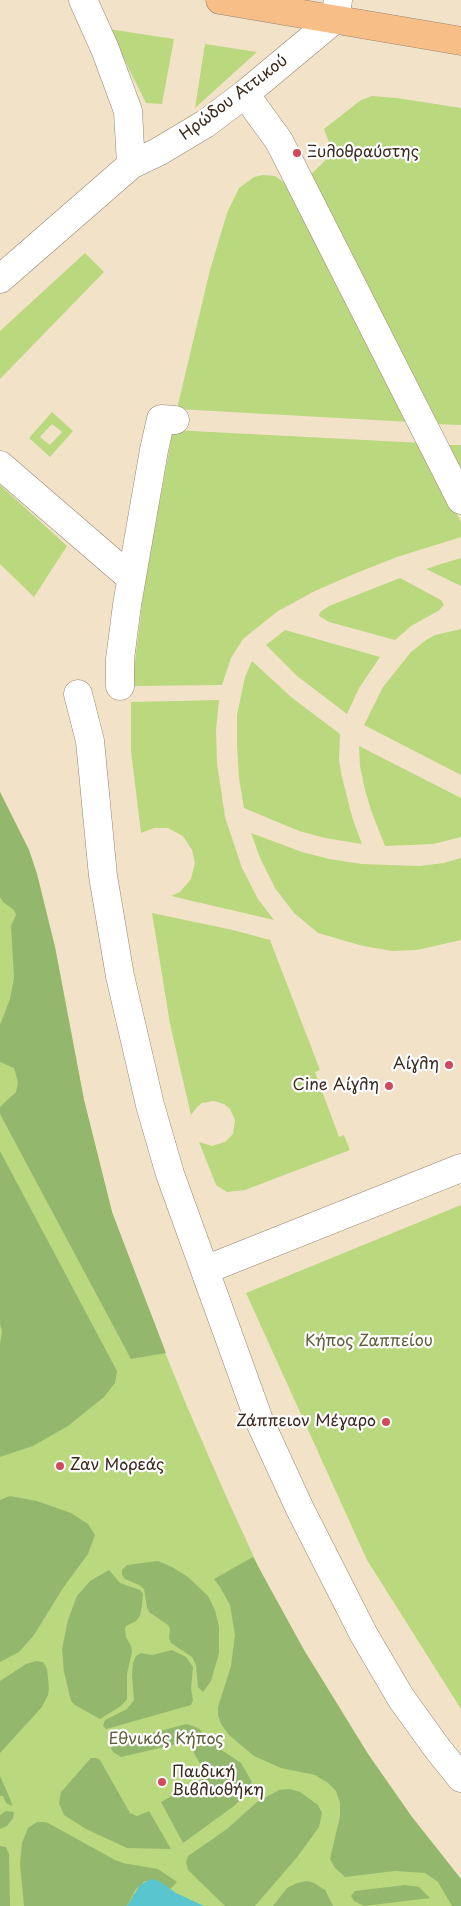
<!DOCTYPE html>
<meta charset="utf-8">
<style>
body{margin:0}
canvas{display:block;background:#f2e3c8}
</style>
<canvas width="461" height="1906"></canvas>
<script>
const g = document.querySelector('canvas').getContext('2d');
g.lineJoin = 'round';
function paint(path, color) {
  g.fillStyle = color;
  g.fill(path, 'evenodd');
}
function poly(rows) {
  const path = new Path2D();
  for (const r of rows) {
    path.moveTo(r[0], r[1]);
    for (let i = 2; i < r.length; i += 2) path.lineTo(r[i], r[i + 1]);
  }
  return path;
}
function stroke(path, color, width, dash) {
  g.strokeStyle = color;
  g.lineWidth = width;
  g.lineCap = dash ? 'butt' : 'round';
  g.setLineDash(dash || []);
  g.stroke(path);
}
function write(font, color, halo, rows, align = 'center') {
  g.font = font + ' "Playpen Sans",sans-serif';
  g.lineWidth = 4.5;
  g.setLineDash([]);
  g.textBaseline = 'middle';
  g.strokeStyle = halo;
  g.fillStyle = color;
  for (const [text, x, y, turn = 0] of rows) {
    g.save();
    g.translate(x, y);
    g.rotate((+turn || 0) * Math.PI / 180);
    g.textAlign = isNaN(turn) ? turn : align;
    if (halo) g.strokeText(text, 0, 0);
    g.fillText(text, 0, 0);
    g.restore();
  }
}
paint(poly([
 [109,29,174,39,162,104,146,103],
 [205,44,257,52,195,108],
 [372,96,397,98,461,108,461,425,434,424,309,176,333,153,324,129,361,100],
 [263,175,275,176,289,186,411,422,177,409,210,270,227,213,239,188,254,177],
 [85,253,104,272,0,379,0,331],
 [52,412,73,431,50,457,29,438],
 [52,424,62,432,50,445,40,437],
 [173,430,422,443,461,522,461,537,397,557,354,574,315,591,278,611,243,639,231,658,222,685,132,686,145,580],
 [445,445,461,445,461,477],
 [0,485,67,546,34,597,0,564],
 [461,558,461,586,426,569,441,564],
 [400,578,441,600,444,605,438,611,411,626,395,640,329,622,319,616,320,612,329,606],
 [461,629,461,775,364,725,383,687,411,652,426,640,435,635],
 [285,630,380,657,359,688,347,714,297,676,266,645],
 [252,661,291,697,340,734,339,760,342,777,353,820,362,844,325,838,299,831,244,808,239,778,237,746,237,715,245,677],
 [219,700,216,730,217,763,225,817,242,868,258,899,274,920,171,896,180,892,191,879,195,863,192,850,183,836,168,828,154,828,141,833,131,751,131,702],
 [359,746,461,798,461,837,433,844,385,846,372,813,365,790,360,766],
 [0,792,29,850,37,874,55,947,84,1100,112,1212,149,1313,186,1404,226,1496,264,1579,304,1650,368,1754,412,1817,461,1879,461,1906,0,1906],
 [251,833,302,852,329,859,362,864,420,866,444,863,461,858,461,940,417,950,392,951,363,946,318,933,294,913,275,888,261,860],
 [152,913,233,930,270,940,320,1070,315,1072,339,1137,344,1135,350,1150,245,1190,227,1192,216,1185,199,1142,212,1146,225,1142,233,1134,235,1120,230,1109,224,1104,214,1101,202,1103,197,1107,191,1115,170,1024],
 [461,1205,461,1709,367,1560,246,1293]
]), '#bad87e');
paint(poly([
 [0,792,29,850,37,874,55,947,84,1100,112,1212,166,1353,131,1359,0,1114,0,1107,16,1092,18,1082,14,1068,0,1062,0,1025,10,999,14,978,11,926,16,915,14,910,3,902,0,897],
 [0,1151,117,1371,115,1383,104,1397,68,1426,33,1446,0,1457,0,1344,2,1332,0,1323],
 [10,1496,37,1501,71,1513,88,1524,95,1535,88,1554,63,1588,34,1635,19,1652,0,1662,0,1500],
 [253,1557,304,1650,368,1754,412,1817,461,1879,461,1906,452,1906,438,1882,425,1873,395,1871,345,1877,335,1868,330,1859,340,1816,340,1803,336,1791,328,1783,315,1775,281,1768,254,1756,229,1735,221,1724,218,1715,218,1707,231,1666,235,1635,230,1605,220,1587,214,1579],
 [158,1561,172,1567,188,1577,208,1596,215,1610,219,1627,219,1653,211,1681,203,1692,198,1687,196,1665,192,1657,171,1643,169,1638,170,1629,168,1625,149,1612,147,1607,144,1589,139,1585,125,1579,122,1575,122,1570,127,1565],
 [109,1570,120,1583,140,1590,143,1594,142,1605,140,1616,136,1621,126,1626,125,1629,126,1637,131,1646,132,1652,127,1674,127,1699,121,1706,100,1719,75,1705,71,1701,64,1672,62,1649,68,1620,77,1596,90,1581],
 [172,1650,186,1657,193,1667,191,1689,193,1700,191,1705,110,1728,106,1729,103,1726,105,1720,127,1709,134,1700,132,1675,133,1663,136,1656,141,1653,152,1655],
 [36,1661,43,1662,47,1669,49,1688,48,1695,42,1707,0,1753,0,1681,26,1664],
 [187,1724,198,1728,220,1749,241,1763,252,1782,247,1793,234,1806,183,1843,161,1802,207,1776,195,1755,191,1744,185,1742,121,1757,113,1752,111,1748,117,1742],
 [91,1758,96,1758,100,1760,130,1813,137,1816,149,1811,171,1849,127,1848,86,1829,64,1815,59,1803,61,1792],
 [0,1776,11,1801,12,1806,6,1803,3,1796,0,1796],
 [290,1789,300,1792,318,1805,322,1813,319,1827,298,1856,255,1906,225,1906,188,1870,186,1862,188,1856,227,1829,257,1802,279,1790],
 [6,1811,14,1812,13,1818,7,1826,0,1829,0,1815],
 [43,1822,48,1823,115,1860,123,1863,158,1869,177,1882,170,1889,159,1881,145,1881,136,1889,127,1906,24,1906,20,1864,22,1843,28,1828,37,1822],
 [0,1846,6,1847,9,1854,10,1906,0,1906],
 [307,1881,314,1883,325,1890,333,1906,273,1906,287,1888,297,1883],
 [405,1885,419,1887,430,1898,364,1906,354,1901,351,1896,355,1891]
]), '#93b86d');
paint(poly([
 [151,1879,159,1881,176,1893,204,1906,127,1906,140,1885]
]), '#58c5cf');
const minor = poly([
 [83,0,105,49,128,111,131,165],
 [245,94,279,141,461,500],
 [0,279,131,165,158,152,205,124,245,94,335,19,338,0],
 [0,465,131,578],
 [120,686,120,659,127,605,154,450,161,419,175,420],
 [78,694,90,741,103,876,120,976,150,1105,170,1174,259,1420,300,1509,364,1635,401,1698,437,1748,461,1778],
 [205,1270,461,1168]
]);
const major = poly([
 [220,0,461,41]
]);
stroke(minor, '#968673', 29);
stroke(major, '#968673', 29);
stroke(minor, '#fff', 28);
stroke(major, '#f7be88', 28);
for (const [x, y, r, color] of [
 [297,153,5,"#d1495b"],
 [449,1065,5,"#d1495b"],
 [389,1086,5,"#d1495b"],
 [386,1422,5,"#d1495b"],
 [60,1466,5,"#d1495b"],
 [162,1782,5,"#d1495b"]
]) {
  const dot = new Path2D();
  dot.arc(x, y, r, 0, 2 * Math.PI);
  g.fillStyle = color;
  g.fill(dot);
  stroke(dot, '#fff', 2);
}
write('16px', '#3b2a1e', '#fff', [
 ["Ηρώδου Αττικού",234,98,-37]
]);
write('16px', '#3b2a1e', '#fff', [
 ["Ξυλοθραύστης",307,153],
 ["Αίγλη",439,1065,"right"],
 ["Cine Αίγλη",379,1086,"right"],
 ["Ζάππειον Μέγαρο",376,1422,"right"],
 ["Ζαν Μορεάς",70,1466],
 ["Παιδική",172,1773],
 ["Βιβλιοθήκη",172,1791]
], 'left');
write('16px', '#615e3b', '#fff', [
 ["Κήπος Ζαππείου",369,1342],
 ["Εθνικός Κήπος",166,1740]
]);
</script>
